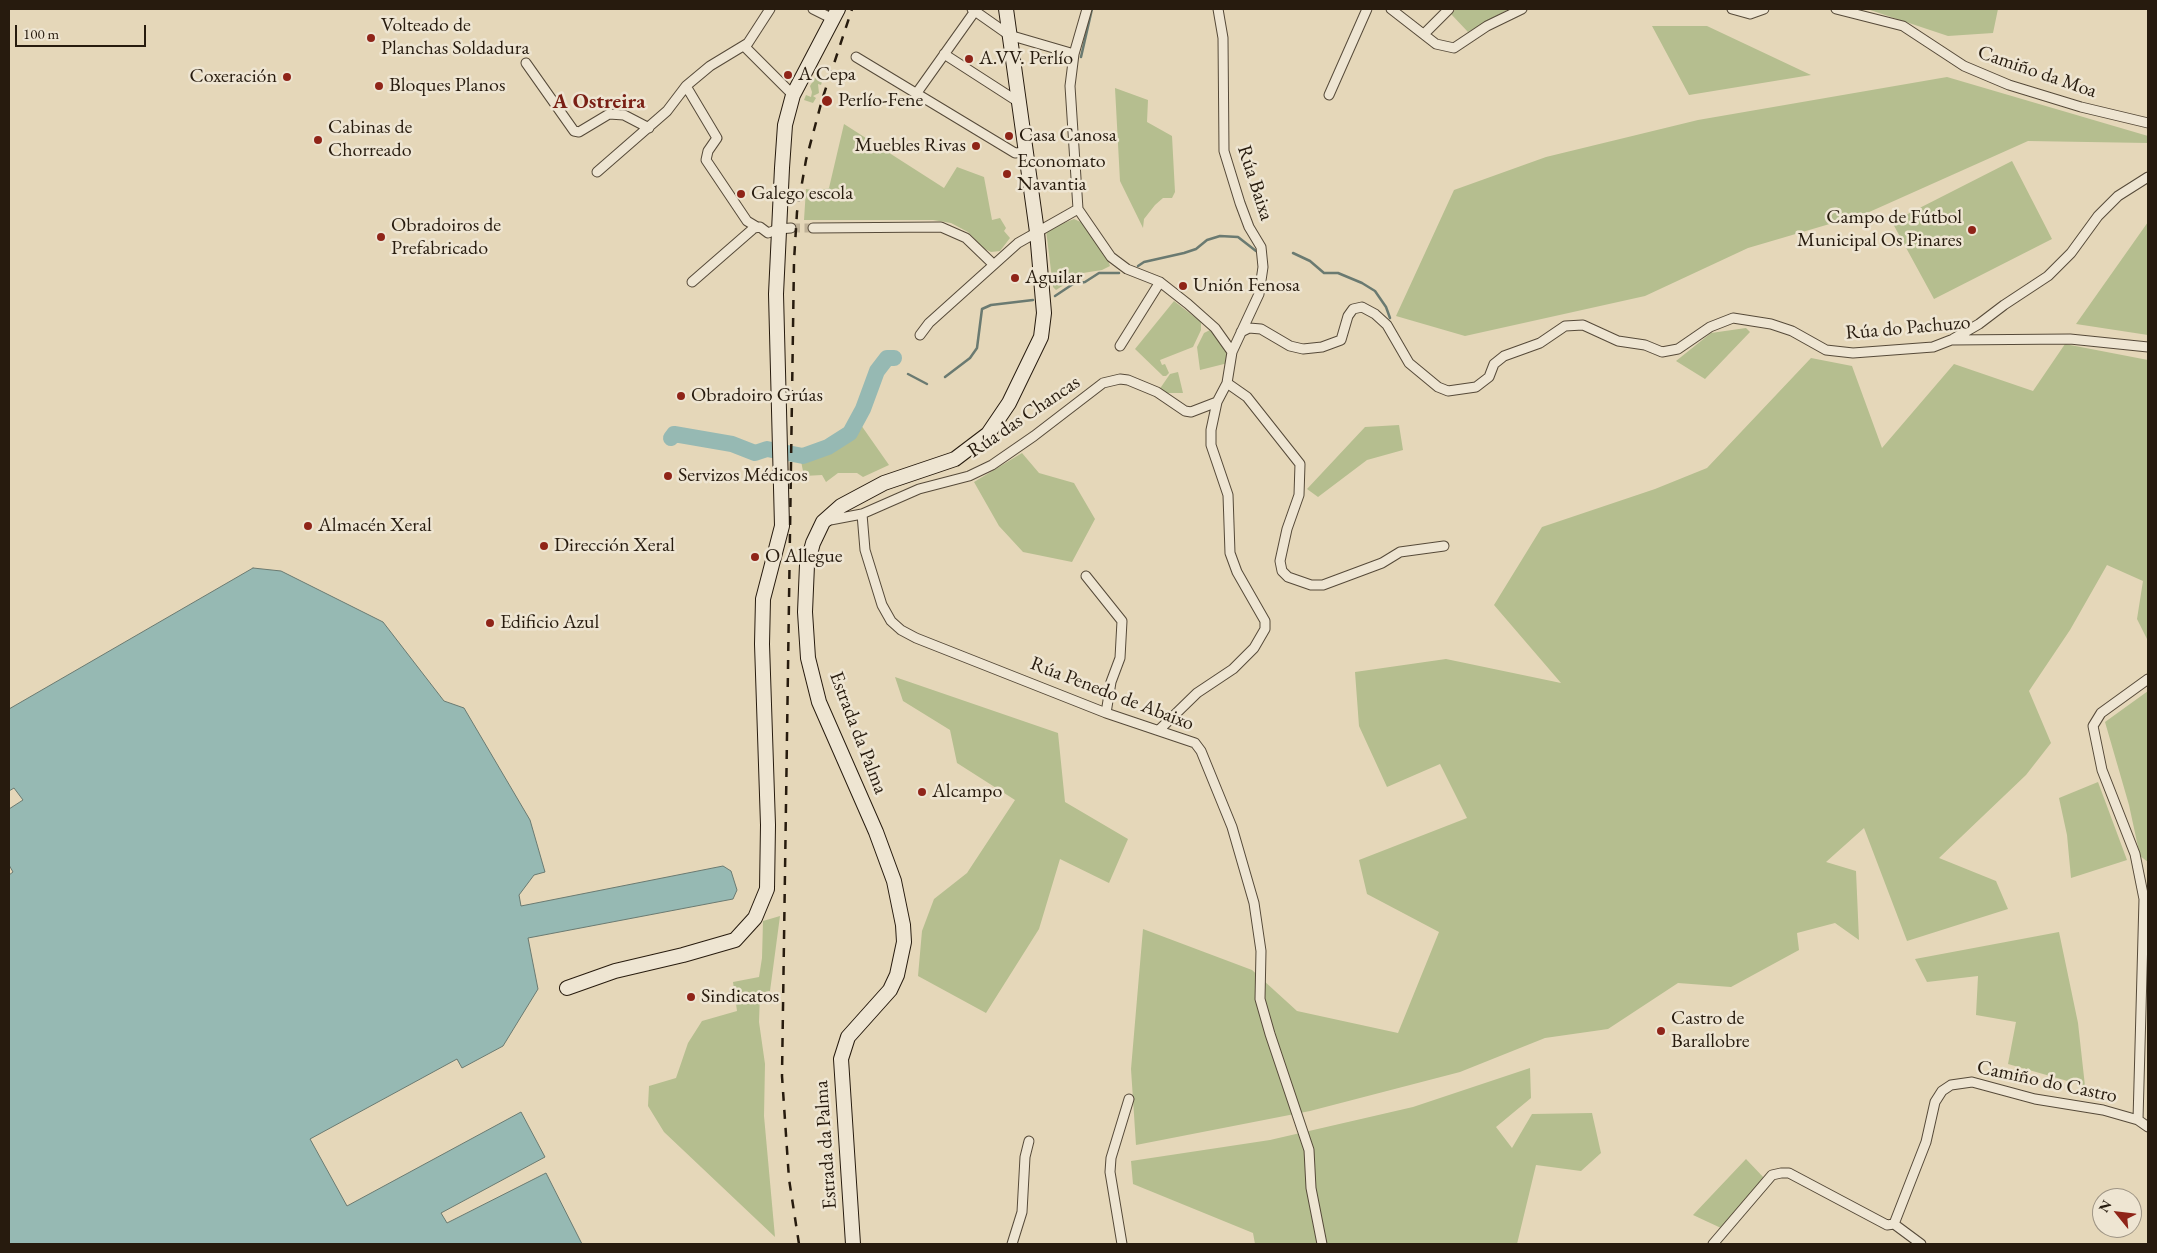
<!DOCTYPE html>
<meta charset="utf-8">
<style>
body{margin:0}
#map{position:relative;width:2157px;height:1253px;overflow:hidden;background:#e5d7b9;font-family:"EB Garamond",serif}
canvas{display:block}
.frame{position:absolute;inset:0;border:10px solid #271b0e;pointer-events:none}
.north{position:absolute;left:2092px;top:1188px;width:50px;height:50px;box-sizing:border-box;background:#eee5d2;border:1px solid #9e9484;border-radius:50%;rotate:299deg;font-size:14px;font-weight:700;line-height:20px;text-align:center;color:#271b0e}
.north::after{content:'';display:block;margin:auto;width:18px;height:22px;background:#8f2418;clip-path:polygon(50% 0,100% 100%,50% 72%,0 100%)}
.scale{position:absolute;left:15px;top:25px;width:131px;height:22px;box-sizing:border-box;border:2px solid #271b0e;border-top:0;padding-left:6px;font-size:15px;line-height:18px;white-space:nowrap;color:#271b0e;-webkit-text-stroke:4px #eee5d2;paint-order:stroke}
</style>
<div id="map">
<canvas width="2157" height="1253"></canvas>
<div class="frame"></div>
<div class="north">N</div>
<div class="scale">100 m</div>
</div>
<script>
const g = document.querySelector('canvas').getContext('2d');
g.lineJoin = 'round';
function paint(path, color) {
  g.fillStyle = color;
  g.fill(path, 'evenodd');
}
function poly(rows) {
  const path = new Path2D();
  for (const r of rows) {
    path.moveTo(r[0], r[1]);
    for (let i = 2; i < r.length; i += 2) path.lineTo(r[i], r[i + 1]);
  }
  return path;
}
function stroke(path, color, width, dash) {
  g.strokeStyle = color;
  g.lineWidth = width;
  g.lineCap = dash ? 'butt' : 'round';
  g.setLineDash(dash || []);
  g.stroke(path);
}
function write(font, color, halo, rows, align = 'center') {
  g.font = font + ' "EB Garamond",serif';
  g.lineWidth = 5;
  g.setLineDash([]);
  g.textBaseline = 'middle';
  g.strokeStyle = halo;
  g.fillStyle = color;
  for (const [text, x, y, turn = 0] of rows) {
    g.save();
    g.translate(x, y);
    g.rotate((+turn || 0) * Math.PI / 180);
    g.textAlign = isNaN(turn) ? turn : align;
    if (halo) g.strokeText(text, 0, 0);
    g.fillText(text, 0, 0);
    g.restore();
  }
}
paint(poly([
 [1456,9,1507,9,1507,10,1468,32,1451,14],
 [1867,9,1998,9,1993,33,1948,36],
 [1652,26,1707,26,1811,75,1689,95],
 [1947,77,2148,136,2148,143,2028,141,1867,213,1748,248,1645,296,1465,336,1396,316,1454,190,1546,157,1698,120],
 [815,78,823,79,821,85,818,84,819,93,813,96,816,98,813,103,804,100,806,95,811,97,812,92,810,86],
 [1115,88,1148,100,1147,122,1172,136,1175,192,1172,198,1163,198,1155,205,1144,219,1143,228,1120,181],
 [844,124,944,188,957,167,984,177,992,220,1000,218,1006,228,1004,231,1010,238,1000,251,991,252,983,248,968,232,951,223,933,220,804,220,806,189,817,191,829,188],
 [2012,161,2052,239,1934,299,1892,222],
 [1074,219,1083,223,1107,257,1110,266,1102,270,1083,273,1056,290,1053,287,1046,230],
 [2148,222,2148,335,2076,324],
 [1174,301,1201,322,1201,330,1193,347,1160,360,1162,365,1165,364,1169,373,1166,376,1163,376,1135,349],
 [1746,328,1750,332,1705,379,1676,361,1711,333],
 [1210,330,1213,332,1227,354,1228,363,1200,370,1197,347,1204,333],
 [2065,344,2148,360,2148,641,2137,619,2143,581,2107,565,2070,630,2029,691,2051,743,2026,775,1939,858,1996,881,2008,909,1907,941,1864,828,1826,862,1856,871,1859,940,1835,923,1797,933,1799,950,1731,987,1678,983,1608,1029,1545,1038,1460,1072,1310,1111,1136,1145,1131,1069,1143,929,1252,970,1297,1011,1398,1033,1439,932,1367,894,1359,860,1467,818,1440,764,1387,787,1359,726,1355,672,1446,659,1561,683,1494,605,1542,527,1655,489,1707,468,1811,358,1852,366,1882,448,1954,364,2033,391],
 [1178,372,1183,393,1165,393,1159,390,1170,374],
 [861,425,889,465,863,477,857,473,838,473,826,482,822,475,804,476,801,461,838,448],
 [1399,425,1403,450,1367,460,1318,497,1307,489,1365,427],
 [1022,453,1039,473,1074,483,1095,519,1072,562,1023,552,999,526,974,482],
 [895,677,1058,733,1065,802,1128,839,1109,883,1060,859,1039,929,986,1013,918,976,922,931,934,899,967,873,1015,800,957,763,950,730,903,701],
 [2148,691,2148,862,2140,856,2129,805,2105,722],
 [2098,782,2127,860,2071,878,2067,835,2059,798],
 [780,916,770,991,760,993,759,1022,765,1064,764,1116,775,1237,664,1132,648,1106,649,1086,676,1078,688,1043,702,1021,737,1011,733,982,759,977,762,958,763,921],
 [2059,932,2078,1023,2085,1086,2008,1064,2016,1022,1976,1015,1978,976,1927,982,1915,959],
 [1530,1068,1531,1098,1496,1127,1512,1148,1532,1114,1592,1113,1601,1153,1581,1171,1536,1165,1517,1244,1255,1244,1253,1233,1133,1184,1131,1161,1270,1140,1413,1107],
 [1746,1159,1765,1179,1721,1228,1693,1215]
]), '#b5be8f');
const water = poly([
 [253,568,281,571,383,622,444,701,464,708,530,820,545,872,534,875,519,895,521,906,723,866,731,871,737,890,733,899,528,938,538,989,503,1046,462,1068,457,1059,310,1139,347,1206,521,1112,545,1157,441,1213,447,1223,546,1173,582,1244,9,1244,9,875,13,872,9,865,9,809,23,800,14,788,9,791,9,709,253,568]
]);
paint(water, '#96b9b3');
stroke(water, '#6a7a71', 1);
stroke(poly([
 [1081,57,1092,9],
 [1293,253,1310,261,1324,273,1338,273,1362,283,1375,291,1386,307,1390,318],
 [1138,266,1144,262,1184,253,1196,249,1207,240,1220,236,1238,237,1256,251],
 [1055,296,1073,284,1085,282,1099,273,1119,273],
 [908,374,927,384],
 [945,377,970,358,977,348,982,309,991,305,1033,300]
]), '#6a7a71', 2.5);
stroke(poly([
 [671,438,674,434,732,444,755,453,767,449,803,456,828,447,850,433,863,409,877,371,887,358,894,358]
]), '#96b9b3', 16);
stroke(poly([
 [791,228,813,228]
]), '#bfb197', 9, [9, 4.5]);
const street = poly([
 [813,9,833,19],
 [972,9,1009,35,1074,54],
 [1087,9,1074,54,1070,86,1078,209,1111,257,1127,269,1160,282,1188,304,1215,328,1232,352],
 [1391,9,1436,44,1454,48,1487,26,1522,9],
 [1732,9,1750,14,1764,9],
 [1836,9,1903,26,1964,66,2009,85,2081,107,2148,123],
 [1424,34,1449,9],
 [744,46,793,95],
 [944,54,1020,103],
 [856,57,1015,153,1026,152],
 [526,63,574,131,579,132,609,114,624,115,649,128],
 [686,86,717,138,708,151,706,160,747,221,757,227],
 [916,94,975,11],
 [1329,95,1367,9],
 [597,172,667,111,686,86,710,66,748,43,770,9],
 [813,228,941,227,966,238,993,264],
 [692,282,754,228,760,227,768,233,778,229,791,228],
 [1241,332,1249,328,1261,329,1290,346,1303,349,1322,347,1341,340,1348,316,1353,309,1362,307,1375,314,1387,325,1409,363,1438,387,1448,391,1476,387,1489,377,1494,364,1504,356,1540,343,1565,326,1583,325,1618,341,1645,345,1662,352,1678,349,1710,327,1733,318,1771,324,1792,331,1826,350,1853,353,1933,347,1951,340,2070,339,2148,347],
 [920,335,929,323,1018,243,1078,209],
 [1953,339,1979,324,2004,305,2048,276,2071,253,2098,216,2118,196,2148,177],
 [1120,346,1160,282],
 [1227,383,1247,397,1300,464,1299,495,1287,529,1280,561,1282,571,1288,577,1311,585,1323,585,1382,563,1400,552,1444,546],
 [862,514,865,550,882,605,891,621,901,630,916,638,1106,713,1195,743,1201,751,1232,827,1254,903,1261,951,1260,999,1270,1034,1309,1150,1311,1188,1322,1244],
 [825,521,862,514,919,489,969,476,992,465,1034,436,1103,383,1120,379,1128,380,1157,392,1185,411,1191,412,1217,402],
 [1086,576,1122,621,1120,658,1111,682,1106,713],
 [1159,730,1197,693,1233,669,1254,648,1265,629,1265,621,1237,572,1230,553,1228,495,1211,445,1211,430,1217,402,1227,383,1232,352,1259,294,1263,267,1261,247,1249,227,1240,203,1224,151,1223,38,1218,9],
 [2138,1120,2144,899,2135,854,2102,770,2093,726,2101,713,2148,679],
 [1894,1224,1921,1244],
 [1012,1244,1022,1212,1025,1157,1029,1141],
 [1122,1244,1110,1172,1111,1158,1129,1099],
 [1713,1244,1772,1175,1781,1173,1789,1173,1887,1225,1894,1224,1926,1142,1935,1102,1942,1091,1951,1085,1972,1082,2035,1099,2103,1110,2138,1120,2148,1127]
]);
const secondary = poly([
 [567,988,615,971,683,955,735,940,755,918,767,889,768,825,762,644,763,599,782,526,776,294,782,168,785,125,793,95,838,9],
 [853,1244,841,1059,848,1037,890,990,897,975,904,942,903,925,894,881,876,832,819,702,808,658,805,612,807,565,813,543,823,522,841,506,884,483,955,459,988,434,1009,403,1041,337,1044,313,1037,232,1006,9]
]);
stroke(street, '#564a39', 11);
stroke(secondary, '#271b0e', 16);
stroke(street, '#eee5d2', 9);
stroke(secondary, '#eee5d2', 14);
stroke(poly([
 [799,1244,789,1179,782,1076,794,261,797,212,806,160,822,100,852,9]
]), '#271b0e', 2.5, [9, 9]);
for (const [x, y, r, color] of [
 [371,38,5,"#8f2418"],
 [969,59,5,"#8f2418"],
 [788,75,5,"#8f2418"],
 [287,77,5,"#8f2418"],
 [379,86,5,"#8f2418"],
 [827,101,6,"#8f2418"],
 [1009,136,5,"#8f2418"],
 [318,140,5,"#8f2418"],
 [976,146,5,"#8f2418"],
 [1007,174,5,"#8f2418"],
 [741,194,5,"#8f2418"],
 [1972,230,5,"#8f2418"],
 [381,237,5,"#8f2418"],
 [1015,278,5,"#8f2418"],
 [1183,286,5,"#8f2418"],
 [681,396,5,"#8f2418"],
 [668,476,5,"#8f2418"],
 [308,526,5,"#8f2418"],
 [544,546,5,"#8f2418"],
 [755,557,5,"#8f2418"],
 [490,623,5,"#8f2418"],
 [922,792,5,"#8f2418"],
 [691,997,5,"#8f2418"],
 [1661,1031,5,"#8f2418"]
]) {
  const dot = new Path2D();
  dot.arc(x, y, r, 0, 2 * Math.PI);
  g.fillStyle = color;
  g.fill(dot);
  stroke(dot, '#eee5d2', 2);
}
write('20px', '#271b0e', '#eee5d2', [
 ["Volteado de",381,26],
 ["Planchas Soldadura",381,49],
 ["A.VV. Perlío",979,59],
 ["A Cepa",798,75],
 ["Coxeración",277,77,"right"],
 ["Bloques Planos",389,86],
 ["Perlío-Fene",838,101],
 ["Cabinas de",328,128],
 ["Chorreado",328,151],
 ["Casa Canosa",1019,136],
 ["Muebles Rivas",966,146,"right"],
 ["Economato",1017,162],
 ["Navantia",1017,185],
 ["Galego escola",751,194],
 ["Campo de Fútbol",1962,218,"right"],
 ["Municipal Os Pinares",1962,241,"right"],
 ["Obradoiros de",391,226],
 ["Prefabricado",391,249],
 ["Aguilar",1025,278],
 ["Unión Fenosa",1193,286],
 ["Obradoiro Grúas",691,396],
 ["Servizos Médicos",678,476],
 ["Almacén Xeral",318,526],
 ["Dirección Xeral",554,546],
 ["O Allegue",765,557],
 ["Edificio Azul",500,623],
 ["Alcampo",932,792],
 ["Sindicatos",701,997],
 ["Castro de",1671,1019],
 ["Barallobre",1671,1042]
], 'left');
write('20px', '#271b0e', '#eee5d2', [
 ["Camiño da Moa",2037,72,19],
 ["Rúa Baixa",1255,183,72],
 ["Rúa do Pachuzo",1908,328,-5],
 ["Rúa das Chancas",1024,417,-34],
 ["Rúa Penedo de Abaixo",1112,694,21],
 ["Estrada da Palma",858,733,69],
 ["Camiño do Castro",2047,1082,12],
 ["Estrada da Palma",826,1145,-94]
]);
write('bold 21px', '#7a1f14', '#eee5d2', [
 ["A Ostreira",599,102]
]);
</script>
